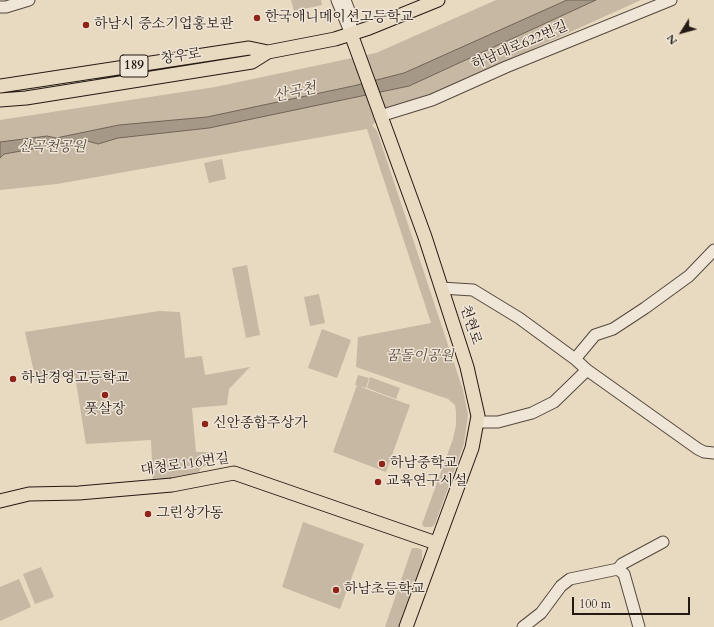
<!DOCTYPE html>
<meta charset="utf-8">
<style>
body{margin:0}
#map{position:relative;width:714px;height:627px;overflow:hidden;background:#e8d9c1;font-family:Cardo,serif}
canvas{display:block}
.north{position:absolute;left:662px;top:12px;width:40px;height:40px;-webkit-text-stroke:3px #f0e6d7;paint-order:stroke;rotate:233deg;font-size:11px;font-weight:700;line-height:16px;text-align:center;color:#241913}
.north::after{content:'';display:block;margin:auto;width:14px;height:18px;background:#241913;clip-path:polygon(50% 0,100% 100%,50% 72%,0 100%)}
.scale{position:absolute;left:572px;top:597px;width:118px;height:18px;box-sizing:border-box;border:2px solid #241913;border-top:0;padding-left:5px;font-size:12px;line-height:14px;white-space:nowrap;color:#241913;-webkit-text-stroke:3px #f0e6d7;paint-order:stroke}
</style>
<div id="map">
<canvas width="714" height="627"></canvas>
<div class="north">N</div>
<div class="scale">100 m</div>
</div>
<script>
const g = document.querySelector('canvas').getContext('2d');
g.lineJoin = 'round';
function paint(path, color) {
  g.fillStyle = color;
  g.fill(path, 'evenodd');
}
function poly(rows) {
  const path = new Path2D();
  for (const r of rows) {
    path.moveTo(r[0], r[1]);
    for (let i = 2; i < r.length; i += 2) path.lineTo(r[i], r[i + 1]);
  }
  return path;
}
function stroke(path, color, width, dash) {
  g.strokeStyle = color;
  g.lineWidth = width;
  g.lineCap = dash ? 'butt' : 'round';
  g.setLineDash(dash || []);
  g.stroke(path);
}
function write(font, color, halo, rows, align = 'center') {
  g.font = font + ' Cardo,"Noto Serif KR",serif';
  g.lineWidth = 3;
  g.setLineDash([]);
  g.textBaseline = 'middle';
  g.strokeStyle = halo;
  g.fillStyle = color;
  for (const [text, x, y, turn = 0] of rows) {
    g.save();
    g.translate(x, y);
    g.rotate((+turn || 0) * Math.PI / 180);
    g.textAlign = isNaN(turn) ? turn : align;
    if (halo) g.strokeText(text, 0, 0);
    g.fillText(text, 0, 0);
    g.restore();
  }
}
paint(poly([
 [291,0,321,0,322,5,294,11],
 [496,0,641,0,407,106,391,110,372,125,377,131,463,390,468,415,464,444,435,524,432,527,424,527,422,524,453,439,456,425,456,412,455,405,448,399,356,367,358,337,431,323,367,129,57,184,0,190,0,120,215,87,376,53],
 [222,159,226,179,209,183,204,163],
 [247,265,260,335,246,338,232,268],
 [319,294,325,323,310,326,304,297],
 [159,311,180,312,185,358,202,356,205,375,250,367,229,389,227,405,192,408,196,452,216,452,210,460,209,464,201,468,199,472,189,475,153,483,151,440,86,444,75,376,36,381,25,332],
 [322,329,351,340,337,378,308,368],
 [358,375,369,378,366,388,358,386,410,405,386,472,333,452,357,385,355,385],
 [370,377,400,388,396,399,367,388],
 [303,522,364,544,340,609,282,587],
 [412,548,418,548,422,550,422,563,401,627,385,627],
 [41,567,54,597,35,604,23,574],
 [19,579,31,607,0,621,0,587]
]), '#c7b8a3');
const water = poly([
 [567,0,596,0,409,86,209,128,118,138,98,144,84,140,4,154,0,158,0,142,47,136,56,138,119,125,207,117,353,86,404,73,567,0]
]);
paint(water, '#a59886');
stroke(water, '#716558', 1);
const minor = poly([
 [337,0,351,34],
 [345,0,350,13,351,29],
 [0,7,6,7,29,0],
 [380,116,432,100,506,67,671,0],
 [441,288,473,290,519,318,575,359,587,370,554,402,532,413,498,422,477,422],
 [575,359,595,335,613,329,645,308,689,276,714,250],
 [587,370,698,449,704,452,714,453],
 [618,569,624,574,639,627],
 [523,627,541,613,561,586,570,579,618,569,622,564,663,542]
]);
const major = poly([
 [351,34,425,237,467,367,478,416,472,448,406,627],
 [0,86,249,48,268,52,335,39,369,28,438,0],
 [0,100,26,98,252,62,268,52],
 [0,501,29,494,79,493,172,485,234,473,436,543]
]);
stroke(minor, '#55493e', 13);
stroke(major, '#241913', 15);
stroke(minor, '#f0e6d7', 11);
stroke(major, '#e8d9c1', 13);
for (const [x, y, r, color] of [
 [257,18,4,"#8f2418"],
 [86,25,4,"#8f2418"],
 [13,379,4,"#8f2418"],
 [105,395,4,"#8f2418"],
 [205,424,4,"#8f2418"],
 [382,464,4,"#8f2418"],
 [378,482,4,"#8f2418"],
 [148,514,4,"#8f2418"],
 [336,590,4,"#8f2418"]
]) {
  const dot = new Path2D();
  dot.arc(x, y, r, 0, 2 * Math.PI);
  g.fillStyle = color;
  g.fill(dot);
  stroke(dot, '#f0e6d7', 1.5);
}
for (const [x, y, w] of [
 [134,66,28]
]) {
  const box = new Path2D();
  box.roundRect(x - w / 2, y - 11, w, 22, 3);
  g.fillStyle = '#f0e6d7';
  g.fill(box);
  stroke(box, '#241913', 1);
}
write('bold 13px', '#241913', null, [
 ["189",134,66]
]);
write('14px', '#241913', '#f0e6d7', [
 ["한국애니메이션고등학교",265,18],
 ["하남시 중소기업홍보관",94,25],
 ["하남경영고등학교",21,379],
 ["풋살장",105,410,"center"],
 ["신안종합주상가",213,424],
 ["하남중학교",390,464],
 ["교육연구시설",386,482],
 ["그린상가동",156,514],
 ["하남초등학교",344,590]
], 'left');
write('14px', '#241913', '#f0e6d7', [
 ["하남대로622번길",520,46,-23],
 ["창우로",181,57,-9],
 ["천현로",470,325,72],
 ["대청로116번길",185,465,-8]
]);
write('italic 14px', '#55493e', '#f0e6d7', [
 ["산곡천공원",52,148],
 ["꿈돌이공원",420,357]
]);
write('italic 15px', '#584c41', '#f0e6d7', [
 ["산곡천",295,93,-12]
]);
</script>
